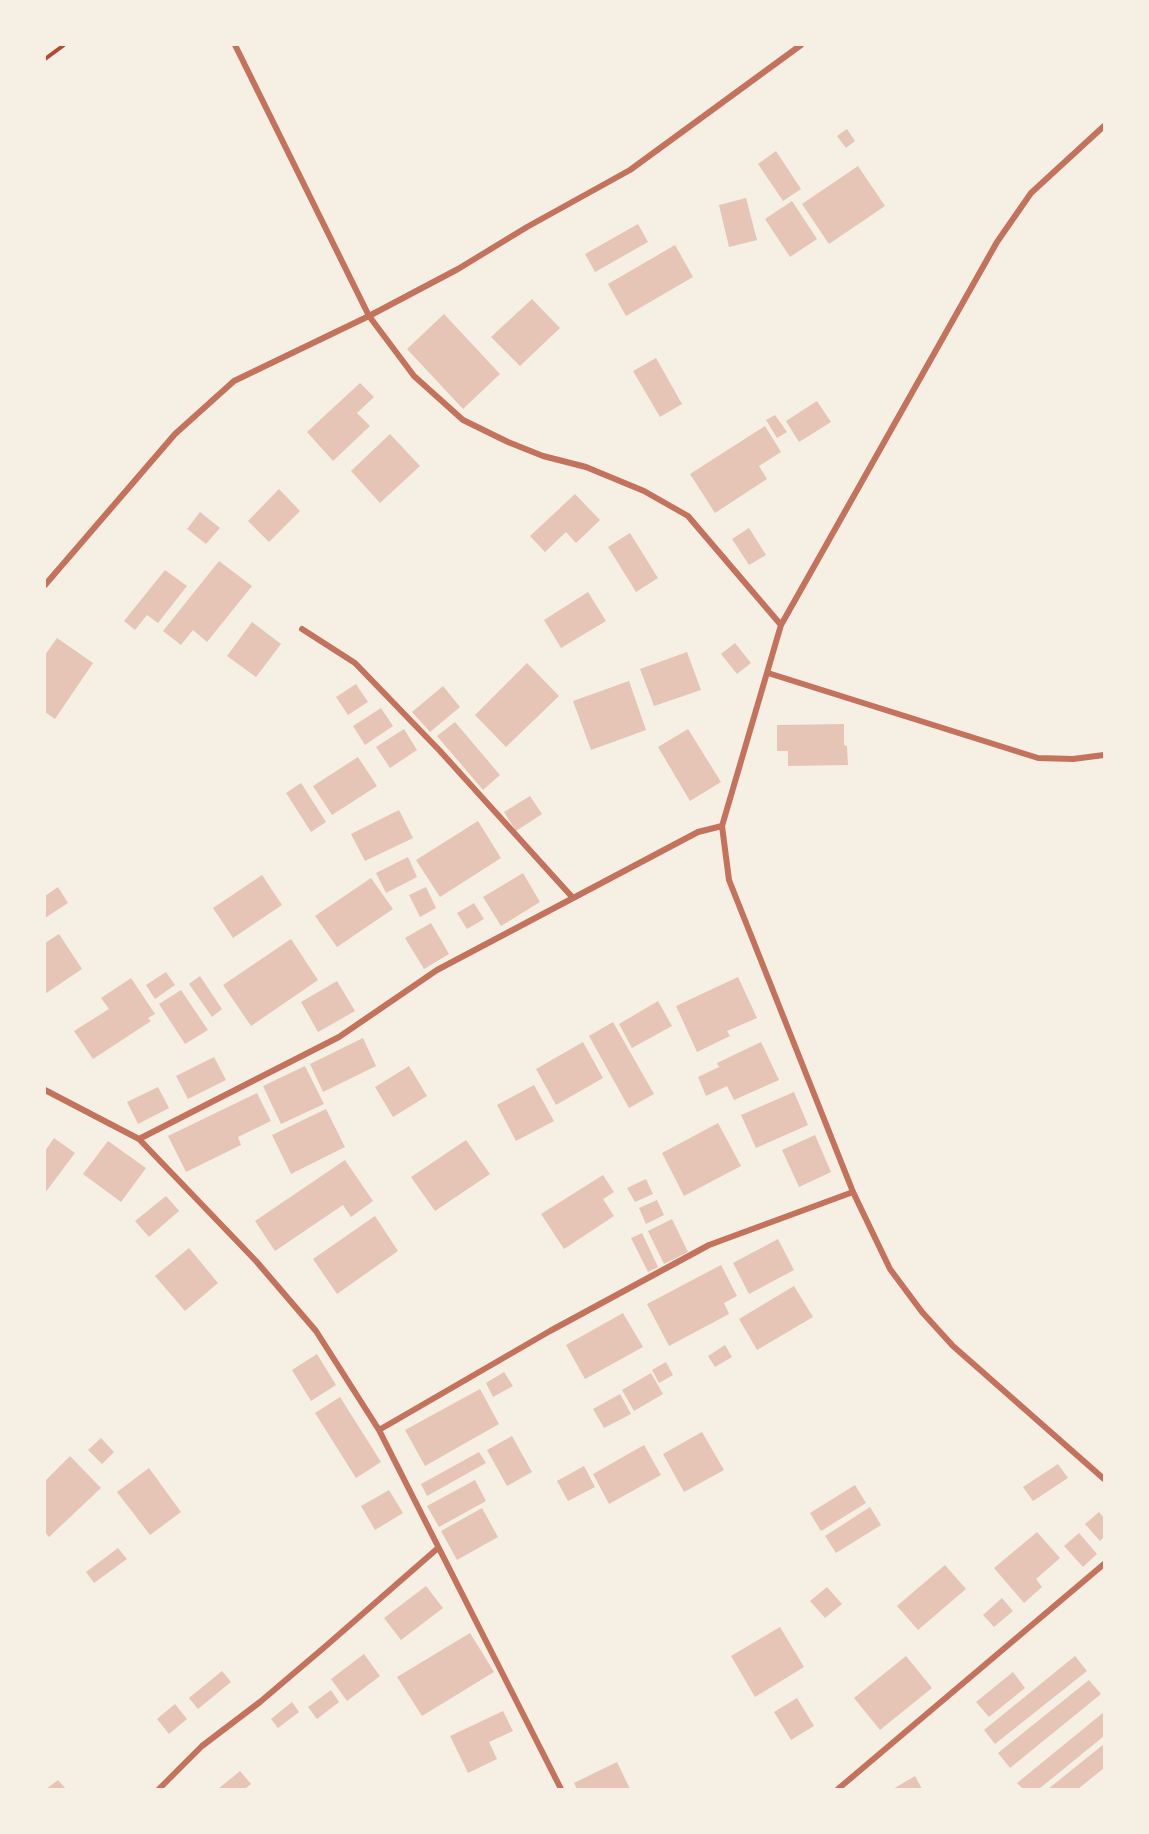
<!DOCTYPE html>
<style>
body{margin:0}
#map{position:relative;width:1149px;height:1834px;overflow:hidden;background:#f6efe4;font-family:"Fira Sans",sans-serif}
canvas{display:block}
.frame{position:absolute;inset:0;border:46px solid #f6efe4;pointer-events:none}
</style>
<div id="map">
<canvas width="1149" height="1834"></canvas>
<div class="frame"></div>
</div>
<script>
const g = document.querySelector('canvas').getContext('2d');
g.lineJoin = 'round';
function paint(path, color) {
  g.fillStyle = color;
  g.fill(path, 'evenodd');
}
function poly(rows) {
  const path = new Path2D();
  for (const r of rows) {
    path.moveTo(r[0], r[1]);
    for (let i = 2; i < r.length; i += 2) path.lineTo(r[i], r[i + 1]);
  }
  return path;
}
function stroke(path, color, width, dash) {
  g.strokeStyle = color;
  g.lineWidth = width;
  g.lineCap = dash ? 'butt' : 'round';
  g.setLineDash(dash || []);
  g.stroke(path);
}
paint(poly([
 [847,129,855,141,846,148,837,136],
 [776,151,801,189,783,201,758,164],
 [858,166,885,206,829,244,802,204],
 [746,198,757,240,729,247,719,205],
 [792,201,817,239,790,257,765,219],
 [638,224,648,242,595,272,585,254],
 [675,245,693,277,626,316,608,284],
 [532,299,560,328,520,366,491,337],
 [444,314,500,374,463,409,407,349],
 [656,358,682,404,660,417,633,371],
 [360,383,374,397,357,413,370,426,333,461,307,432],
 [817,401,831,422,799,442,786,421],
 [775,415,787,432,777,438,766,420],
 [765,426,781,452,759,466,767,479,715,513,690,474],
 [390,434,420,466,380,503,351,471],
 [279,489,300,511,269,542,248,521],
 [575,494,600,520,576,543,566,532,545,552,530,536],
 [200,512,220,528,206,544,187,529],
 [749,528,766,555,749,565,732,539],
 [630,533,658,578,636,592,608,547],
 [219,561,252,586,207,642,193,630,181,645,163,631],
 [165,570,187,586,158,623,147,615,135,630,124,621],
 [588,592,606,621,561,648,544,620],
 [252,622,281,644,256,677,227,656],
 [57,638,93,663,55,719,45,712,45,655],
 [735,643,751,663,737,674,721,654],
 [687,652,701,690,654,706,640,669],
 [527,663,559,696,506,747,475,715],
 [629,681,646,730,591,750,573,701],
 [356,684,368,702,348,715,336,697],
 [443,686,460,707,430,732,412,712],
 [381,708,393,726,365,745,353,726],
 [455,722,500,775,483,790,437,736],
 [844,724,844,745,847,746,848,765,788,766,788,751,777,751,777,725],
 [404,729,417,750,390,768,376,747],
 [688,729,721,782,690,801,658,747],
 [358,757,377,786,332,815,313,786],
 [301,783,326,822,311,832,286,793],
 [530,796,542,814,516,831,504,812],
 [399,810,413,838,365,861,351,834],
 [478,821,501,858,440,897,416,860],
 [408,857,417,877,386,893,376,873],
 [523,873,540,902,501,926,483,897],
 [262,875,282,905,233,938,213,908],
 [371,878,393,909,337,947,315,916],
 [58,887,68,903,45,918,45,896],
 [426,887,436,908,420,917,409,895],
 [474,903,484,919,467,929,457,913],
 [431,923,449,954,424,969,405,938],
 [59,934,82,969,45,994,45,943],
 [291,939,318,980,251,1026,223,985],
 [166,972,175,985,155,999,146,985],
 [200,976,222,1009,212,1017,189,984],
 [738,977,757,1018,727,1031,730,1036,697,1052,676,1006],
 [131,978,155,1014,148,1018,151,1021,93,1059,74,1031,109,1009,101,998],
 [337,981,355,1011,318,1032,301,1002],
 [181,990,208,1030,185,1044,159,1004],
 [658,1001,672,1026,632,1048,619,1024],
 [613,1022,654,1094,629,1108,589,1036],
 [363,1038,376,1066,323,1092,310,1064],
 [583,1042,603,1078,556,1105,536,1069],
 [761,1042,779,1080,734,1100,727,1086,706,1096,698,1077,719,1067,717,1063],
 [214,1057,226,1080,188,1099,176,1076],
 [305,1066,324,1104,281,1124,263,1086],
 [409,1066,427,1096,393,1117,375,1087],
 [534,1085,554,1121,516,1141,497,1105],
 [158,1087,169,1108,138,1124,127,1102],
 [794,1092,808,1125,756,1148,741,1115],
 [257,1093,271,1121,238,1137,241,1145,186,1172,168,1136],
 [326,1109,345,1147,291,1174,272,1135],
 [718,1123,741,1166,684,1196,662,1153],
 [815,1135,831,1172,799,1187,782,1150],
 [54,1138,75,1153,45,1193,45,1151],
 [466,1140,490,1174,435,1211,411,1177],
 [108,1141,146,1168,121,1202,83,1174],
 [345,1160,373,1201,351,1217,343,1205,275,1251,255,1221],
 [603,1175,614,1192,603,1199,614,1216,564,1249,541,1214],
 [646,1179,653,1194,635,1202,627,1188],
 [166,1196,179,1211,149,1237,135,1221],
 [657,1200,664,1215,646,1224,639,1208],
 [375,1216,398,1251,337,1294,313,1259],
 [672,1219,688,1252,664,1264,648,1231],
 [642,1233,658,1267,648,1272,631,1238],
 [778,1239,794,1270,749,1294,733,1263],
 [189,1248,218,1283,185,1311,155,1276],
 [721,1265,737,1296,724,1303,729,1314,669,1346,647,1304],
 [794,1286,813,1317,757,1350,739,1319],
 [623,1313,643,1347,585,1379,566,1345],
 [725,1345,732,1357,715,1367,708,1356],
 [317,1354,336,1385,311,1401,292,1370],
 [666,1362,673,1375,659,1383,652,1370],
 [504,1372,513,1386,493,1397,486,1383],
 [651,1373,663,1394,634,1411,622,1390],
 [480,1389,499,1424,425,1466,405,1430],
 [620,1394,631,1414,604,1428,593,1409],
 [340,1397,381,1462,356,1478,315,1413],
 [702,1432,724,1470,684,1492,663,1454],
 [512,1436,532,1472,507,1486,487,1450],
 [101,1438,114,1452,102,1464,88,1450],
 [644,1445,661,1475,609,1504,593,1474],
 [479,1452,486,1463,427,1496,421,1484],
 [70,1456,101,1488,49,1537,45,1532,45,1481],
 [1058,1464,1068,1478,1033,1501,1023,1487],
 [584,1466,595,1487,568,1501,557,1481],
 [149,1468,181,1512,150,1535,117,1492],
 [475,1480,486,1501,439,1527,427,1506],
 [855,1485,866,1503,821,1531,810,1513],
 [389,1490,403,1513,375,1530,361,1506],
 [870,1507,881,1525,836,1553,825,1536],
 [482,1508,498,1537,457,1560,441,1531],
 [1099,1512,1104,1518,1104,1537,1100,1541,1085,1524],
 [1037,1532,1060,1558,1036,1579,1042,1587,1024,1603,994,1568],
 [1079,1533,1097,1554,1083,1567,1064,1546],
 [118,1548,127,1559,94,1583,86,1572],
 [945,1565,966,1589,918,1630,897,1606],
 [426,1586,443,1608,401,1640,384,1618],
 [827,1587,842,1604,825,1618,810,1601],
 [1002,1598,1013,1611,994,1627,983,1615],
 [780,1627,804,1667,755,1697,731,1656],
 [470,1633,494,1672,422,1716,397,1677],
 [364,1654,380,1676,347,1701,331,1679],
 [906,1656,932,1688,880,1730,854,1698],
 [1075,1656,1087,1671,995,1744,984,1730],
 [222,1671,231,1682,198,1709,189,1698],
 [1013,1672,1025,1688,989,1717,976,1702],
 [1089,1680,1101,1694,1010,1768,998,1753],
 [331,1690,339,1702,317,1719,308,1707],
 [797,1698,814,1726,791,1740,774,1712],
 [292,1702,299,1712,278,1728,271,1719],
 [175,1704,187,1719,169,1734,157,1719],
 [503,1711,513,1731,489,1742,497,1759,468,1773,450,1736],
 [1104,1712,1104,1736,1039,1789,1023,1789,1017,1783],
 [1104,1744,1104,1768,1078,1789,1048,1789],
 [617,1762,630,1789,577,1789,574,1783],
 [240,1771,251,1784,245,1789,218,1789],
 [915,1776,922,1789,893,1789],
 [58,1780,66,1789,46,1789]
]), '#e6c5b7');
stroke(poly([
 [45,59,64,45]
]), '#b5482f', 4);
stroke(poly([
 [235,45,369,316,414,376,463,420,508,442,543,456,586,467,644,491,688,516,781,625],
 [1104,126,1031,193,997,242,781,625,722,826,729,880,853,1192,890,1269,922,1312,953,1346,1104,1479],
 [45,585,175,434,234,381,369,316,458,269,527,227,630,170,801,45],
 [302,629,355,663,440,751,573,898],
 [768,673,1038,758,1073,759,1104,755],
 [45,1090,139,1139,256,1261,316,1331,379,1430,561,1789],
 [139,1139,339,1037,437,970,698,832,722,826],
 [379,1430,550,1331,709,1245,853,1192],
 [159,1789,202,1746,260,1702,327,1645,438,1548],
 [838,1789,1104,1564]
]), '#c5725c', 6);
</script>
